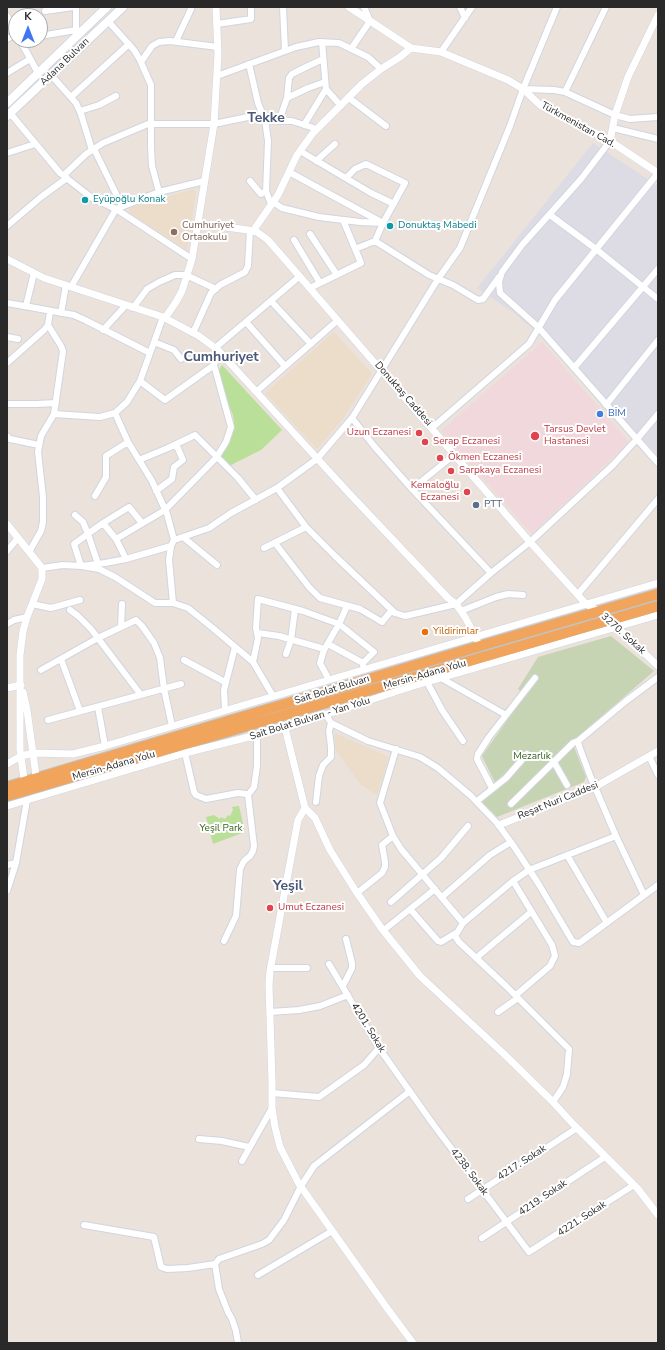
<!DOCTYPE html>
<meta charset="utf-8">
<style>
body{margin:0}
#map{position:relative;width:665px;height:1350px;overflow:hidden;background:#eae2db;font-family:"Nunito Sans",sans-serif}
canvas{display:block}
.frame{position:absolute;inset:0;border:8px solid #292929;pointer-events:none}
.north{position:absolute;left:8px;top:8px;width:40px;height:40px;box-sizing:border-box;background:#fff;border:1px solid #a9a9a9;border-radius:50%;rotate:0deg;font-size:11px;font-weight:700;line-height:16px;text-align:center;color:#292929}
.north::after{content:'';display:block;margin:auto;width:14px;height:18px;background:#4175f2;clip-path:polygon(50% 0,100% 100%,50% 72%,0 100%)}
</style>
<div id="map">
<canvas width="665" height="1350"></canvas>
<div class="frame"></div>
<div class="north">K</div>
</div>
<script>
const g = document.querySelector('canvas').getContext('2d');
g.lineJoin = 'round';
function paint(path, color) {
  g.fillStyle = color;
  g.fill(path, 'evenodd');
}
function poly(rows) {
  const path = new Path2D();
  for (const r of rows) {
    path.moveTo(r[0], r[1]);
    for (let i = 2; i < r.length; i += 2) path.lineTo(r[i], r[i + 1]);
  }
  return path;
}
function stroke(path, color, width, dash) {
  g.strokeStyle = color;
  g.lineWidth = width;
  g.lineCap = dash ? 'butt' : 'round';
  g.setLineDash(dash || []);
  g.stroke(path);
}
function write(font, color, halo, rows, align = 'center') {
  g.font = font + ' "Nunito Sans",sans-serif';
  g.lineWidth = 4;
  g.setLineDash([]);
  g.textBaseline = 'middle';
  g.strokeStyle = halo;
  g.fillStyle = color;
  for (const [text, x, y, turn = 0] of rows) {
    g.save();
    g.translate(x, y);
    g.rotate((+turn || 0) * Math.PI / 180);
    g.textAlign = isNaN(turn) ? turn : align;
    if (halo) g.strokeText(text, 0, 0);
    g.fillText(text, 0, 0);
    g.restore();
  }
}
paint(poly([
 [593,143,658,186,658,455,543,338,513,312,477,288]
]), '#dddbe3');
paint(poly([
 [194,189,196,193,187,250,129,213,129,208],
 [334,332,372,374,342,420,317,449,265,393],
 [335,733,389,757,377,796,360,784,334,748]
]), '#ecddcb');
paint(poly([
 [542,342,629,442,532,534,441,431]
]), '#f1d8dc');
paint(poly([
 [222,365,282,430,261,450,229,466,221,459,221,456,232,433,234,421,233,415,229,406,218,374,219,370],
 [239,806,245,832,213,844,206,817,214,815,220,819,221,817,225,819,228,815,230,816,233,810,232,807]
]), '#b9df99');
paint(poly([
 [611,636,654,671,572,742,586,777,584,782,497,817,479,799,495,783,482,756,525,695,518,689,538,657]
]), '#c6d4b3');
const minor = poly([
 [76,7,76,34],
 [283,7,285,51],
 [460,7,465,18],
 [45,11,73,7],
 [7,16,16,33],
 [108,21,134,50,140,60,151,85,151,147,152,166,159,192],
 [217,24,251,19,251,7],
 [40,36,76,30],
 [7,39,16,34],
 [20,40,38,73],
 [176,41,191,9],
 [322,42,326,89,341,106],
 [351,49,370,21,364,7],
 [441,52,472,7],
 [141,62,152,46,159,42,170,41,218,47],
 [249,64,258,103,265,120,268,141,266,191,271,204],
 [7,73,30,59],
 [51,75,76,103,81,114,92,150],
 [217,76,296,47,319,42,339,43,368,57,381,69],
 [523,89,554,90,565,92,615,115,630,119,658,117],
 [565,92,606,7],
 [71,97,129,44],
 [287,98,308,88,325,82],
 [349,98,386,126],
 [80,111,99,105,116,96],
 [10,113,60,173,92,198,116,209,192,259],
 [265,120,292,121,317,129],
 [279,121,287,98,289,78,292,74,306,67,323,59],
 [304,125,326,89],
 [613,128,658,139],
 [610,141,581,179,522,245,502,272,499,282,500,293,538,327,658,463],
 [94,149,122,206],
 [300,151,371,193,394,204],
 [7,153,35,144],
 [316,161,335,144],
 [289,172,381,222],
 [64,175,86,154,103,143,148,124,214,124,262,114],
 [346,178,355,169,366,164,405,183,383,223,375,241,429,275,453,285,478,300,483,299,499,277],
 [250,181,261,194,266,191],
 [273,202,282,208,319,217,360,222,383,223],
 [550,215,596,249,658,299],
 [7,226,41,197,67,178],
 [310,234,337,275],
 [294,240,320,283],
 [355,249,375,241],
 [71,287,116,209,159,192,204,181],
 [310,288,361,263,343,220],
 [271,301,311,344],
 [7,303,30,307,74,315,85,320,150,353],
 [26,306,34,273],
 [133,308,147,289,159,282,175,275,186,275,216,289],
 [61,313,66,285],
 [246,322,285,366],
 [103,330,126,305],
 [193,333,211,293,220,285,245,272,248,266,250,230],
 [7,337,18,339],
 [154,342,174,350,181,359],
 [215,348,300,276],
 [7,363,44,330,48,325,50,311],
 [574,368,658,269],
 [140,381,165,400,214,365,218,350],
 [257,391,338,320],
 [7,404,37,404,56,403],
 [606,405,658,340],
 [115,413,128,442,152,481,167,514,174,540,171,546,169,560,173,603],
 [54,414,100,417,115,413,127,402,140,381,163,317],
 [352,418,374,446,412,489,491,573],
 [432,428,529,344,555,300,658,173],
 [7,436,10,439,39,445],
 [139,460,168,448,195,435,238,478,256,500],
 [277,488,306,527,335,556,395,613,405,616,418,613,456,604,491,573,530,542,613,465,637,439,658,414],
 [412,489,454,455],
 [156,491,172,479,174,467,183,460,176,444],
 [95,496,106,477,106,456,128,442],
 [75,515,83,522,88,534,98,564],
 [103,523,116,539,126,559],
 [142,523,129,507,103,523,74,544,81,566,105,563,126,559,171,546],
 [183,537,217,565],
 [116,539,165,510,216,458,226,442,231,427,214,365],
 [174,540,209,528,231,513,277,488,317,459,352,418,438,279,460,248,510,126,523,89,557,7],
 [275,543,309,587,320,598,360,609,382,622,392,610],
 [264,548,306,527],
 [7,551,18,538],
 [29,552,41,531,43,522,43,497,38,452,41,436,54,414,63,351,61,346,48,325],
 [42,568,63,565,81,566,99,569,115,577,155,603,173,603,188,608,214,629,253,662,273,696],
 [578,594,658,499],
 [32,604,51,608,80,600],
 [70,610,78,616,91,629,141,695],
 [461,611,496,597,508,594,523,595],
 [7,624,14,620,27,617],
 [121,627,122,604],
 [258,633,279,636,321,648,324,650,320,663,329,680],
 [328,644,363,663,363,665],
 [324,650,339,624,347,606],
 [286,654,291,640,295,609],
 [61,659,80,711],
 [184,660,225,682],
 [253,662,258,638,256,628,258,599,303,611,339,624,374,652,363,663],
 [41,670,98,638,136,620,142,626,154,643,160,658,164,689,172,726],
 [441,678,506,715],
 [427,682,442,710,463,741],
 [98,707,105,746],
 [225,710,224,690,235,647],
 [326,715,331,723,368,741,420,757,438,768,471,796,497,823,513,845,538,883,573,942,579,943,582,941,658,885],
 [48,720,181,684],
 [578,741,579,746,591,778,616,836,644,895],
 [396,749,380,803,393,836,401,849,463,923],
 [185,753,194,792,196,795,206,799,238,793,246,794,248,795,254,846,253,851,250,856,244,861,240,869,236,916,224,941],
 [649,756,658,775],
 [554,762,567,785],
 [492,788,477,759,478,754,489,737,535,678],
 [248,795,254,787,257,766,257,736],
 [477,801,506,778,527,754],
 [316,802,319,776,323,765,331,757,331,747,329,731,331,723],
 [511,804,573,743,578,741,626,701,658,677],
 [567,855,607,923],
 [7,865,16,863],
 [513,881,552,945,555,956,550,966,516,995],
 [7,891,16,863,27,800],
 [357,893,382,873,385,867,385,862,382,845,393,836],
 [442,897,490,855,511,842],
 [391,902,441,858,468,826],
 [410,909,438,941,441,942,456,933],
 [384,930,435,889],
 [476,958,531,912],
 [329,964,379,1048,433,1124,529,1252,634,1185],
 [270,968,307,968],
 [343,986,352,968,352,963,346,939],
 [270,1012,299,1010,320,1006,348,995],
 [498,1012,518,998],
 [272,1093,319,1097,364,1065,379,1048],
 [553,1102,563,1087,567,1074,569,1049,506,986,459,942,455,936,463,923,513,881,529,870,616,836],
 [199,1139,222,1141,249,1147],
 [242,1161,272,1108],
 [468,1199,577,1128],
 [84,1225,154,1237,161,1267,167,1269,188,1268,215,1264],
 [482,1238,605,1157],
 [258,1275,332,1231],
 [238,1343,236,1331,232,1319,228,1312,219,1289,215,1264,219,1259,262,1244,269,1240,284,1220,301,1186,314,1166,410,1091]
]);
const tertiary = poly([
 [349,7,411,48,441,52,508,80,523,89,540,105,552,112,607,139,658,173],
 [610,141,615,115,628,77,658,15],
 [197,223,248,230,257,232,268,240,530,542,586,604,598,611,608,621,617,627,658,666],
 [253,231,278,195,297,155,313,133,362,84,381,69,400,57,411,48],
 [7,259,44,278,163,317,199,336,218,350,346,490,448,598,456,604,465,617,477,640],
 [165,318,176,302,182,291,192,259,214,124,218,54,216,7],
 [7,524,42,568,42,579,27,617,23,631,20,655,20,750,25,786],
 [7,688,21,685],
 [23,692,27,710,37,783],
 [285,728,305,808,315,818,330,850,355,890,382,929,420,976,504,1054,551,1100,574,1125,638,1189,658,1215],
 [7,764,21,756,34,753,73,754,105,746,658,583],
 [7,806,185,753,285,728,413,686,658,615],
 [305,808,298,820,270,971,269,985,272,1082,272,1108,275,1127,280,1147,299,1184,387,1308,413,1343],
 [499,825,595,787,658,751]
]);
const secondary = poly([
 [7,103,107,7],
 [7,116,123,7]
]);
const trunk = poly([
 [7,787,480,646,658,594],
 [7,796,658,606]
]);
stroke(minor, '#d0d5e1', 8);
stroke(tertiary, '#d0d5e1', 8);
stroke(secondary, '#d0d5e1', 10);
stroke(trunk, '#c3c3c3', 12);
stroke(minor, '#fff', 6);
stroke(tertiary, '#fff', 7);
stroke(secondary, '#fff', 8);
stroke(trunk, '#f0a45c', 10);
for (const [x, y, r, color] of [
 [85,200,4,"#0f9aa8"],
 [390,226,4,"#0f9aa8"],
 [174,232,4,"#8d6e63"],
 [600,414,4,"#3f7fe0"],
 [419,433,4,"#e0444e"],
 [535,436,5,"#e0444e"],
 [425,442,4,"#e0444e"],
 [440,458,4,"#e0444e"],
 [451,471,4,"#e0444e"],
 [467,492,4,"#e0444e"],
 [476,505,4,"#5c6f8a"],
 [425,632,4,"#e8710a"],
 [270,908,4,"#e0444e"]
]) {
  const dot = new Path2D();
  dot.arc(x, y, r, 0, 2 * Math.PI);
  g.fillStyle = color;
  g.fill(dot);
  stroke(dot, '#fff', 1.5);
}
write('10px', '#292929', '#fff', [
 ["Adana Bulvarı",65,62,-44],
 ["Türkmenistan Cad.",578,125,29],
 ["Donuktaş Caddesi",403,394,49],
 ["3270. Sokak",623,634,42],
 ["Mersin-Adana Yolu",425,675,-16],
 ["Sait Bolat Bulvarı",332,690,-17],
 ["Sait Bolat Bulvarı - Yan Yolu",310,719,-17],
 ["Mersin-Adana Yolu",114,766,-16],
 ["Reşat Nuri Caddesi",558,801,-22],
 ["4201. Sokak",368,1028,58],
 ["4217. Sokak",522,1163,-33],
 ["4238. Sokak",469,1172,53],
 ["4219. Sokak",543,1198,-34],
 ["4221. Sokak",582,1219,-33]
]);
write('10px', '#0d838f', '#fff', [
 ["Eyüpoğlu Konak",93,200],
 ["Donuktaş Mabedi",398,226]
], 'left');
write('10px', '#785e54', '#fff', [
 ["Cumhuriyet",182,226],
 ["Ortaokulu",182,238]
], 'left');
write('10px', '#366cbe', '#fff', [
 ["BİM",608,414]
], 'left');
write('10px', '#be3a42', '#fff', [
 ["Tarsus Devlet",544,430],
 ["Hastanesi",544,442],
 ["Uzun Eczanesi",411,433,"right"],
 ["Serap Eczanesi",433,442],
 ["Ökmen Eczanesi",448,458],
 ["Sarpkaya Eczanesi",459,471],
 ["Kemaloğlu",459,486,"right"],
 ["Eczanesi",459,498,"right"],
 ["Umut Eczanesi",278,908]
], 'left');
write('10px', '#4e5e75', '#fff', [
 ["PTT",484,505]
], 'left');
write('10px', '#c56008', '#fff', [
 ["Yildirimlar",433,632]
], 'left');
write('10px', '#32621c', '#fff', [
 ["Mezarlık",532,757],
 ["Yeşil Park",221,829]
]);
write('bold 14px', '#4b5877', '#fff', [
 ["Tekke",266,119],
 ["Cumhuriyet",221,358],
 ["Yeşil",288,887]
]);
</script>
